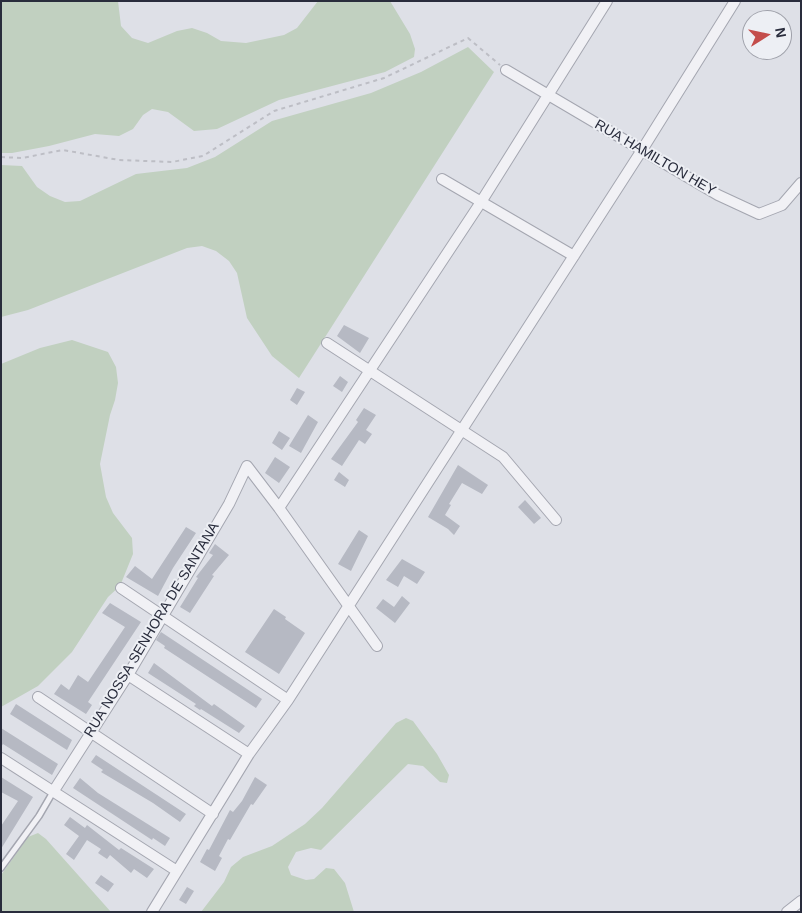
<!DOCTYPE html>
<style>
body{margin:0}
#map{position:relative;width:802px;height:913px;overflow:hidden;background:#dee0e7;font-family:Helvetica,sans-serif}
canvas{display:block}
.frame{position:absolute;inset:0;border:2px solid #292c3c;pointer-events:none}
.north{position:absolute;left:742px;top:10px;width:50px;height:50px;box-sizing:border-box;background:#edeff4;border:1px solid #9fa1aa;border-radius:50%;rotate:80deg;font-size:14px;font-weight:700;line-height:20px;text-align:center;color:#292c3c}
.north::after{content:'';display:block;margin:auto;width:18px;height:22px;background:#c44d4b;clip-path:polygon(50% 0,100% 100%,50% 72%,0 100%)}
</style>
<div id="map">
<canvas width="802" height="913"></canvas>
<div class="frame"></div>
<div class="north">N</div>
</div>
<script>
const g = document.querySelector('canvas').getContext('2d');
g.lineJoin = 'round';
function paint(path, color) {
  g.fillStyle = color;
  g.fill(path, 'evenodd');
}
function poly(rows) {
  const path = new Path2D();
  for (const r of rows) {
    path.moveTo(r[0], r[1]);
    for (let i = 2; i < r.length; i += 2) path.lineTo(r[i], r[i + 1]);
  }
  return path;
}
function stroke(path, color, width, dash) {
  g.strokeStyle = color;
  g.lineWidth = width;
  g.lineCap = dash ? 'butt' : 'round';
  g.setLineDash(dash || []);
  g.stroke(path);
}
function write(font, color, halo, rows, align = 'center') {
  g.font = font + ' Helvetica,sans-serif';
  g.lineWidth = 4;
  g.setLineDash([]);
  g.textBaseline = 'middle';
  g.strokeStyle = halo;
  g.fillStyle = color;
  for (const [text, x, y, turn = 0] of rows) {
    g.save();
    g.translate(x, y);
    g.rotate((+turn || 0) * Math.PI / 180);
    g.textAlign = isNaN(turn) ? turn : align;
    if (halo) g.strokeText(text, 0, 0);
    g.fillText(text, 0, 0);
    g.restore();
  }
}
paint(poly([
 [1,1,118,1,121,26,132,38,148,43,177,31,192,28,207,33,221,41,246,43,284,35,297,28,318,1,390,1,410,34,415,49,414,57,385,72,279,100,217,129,194,131,168,112,152,109,143,115,133,129,119,136,95,134,49,146,12,153,1,153],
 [468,47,494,72,299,378,272,356,247,318,237,273,229,261,216,251,202,246,187,248,28,310,1,317,1,165,22,166,37,187,50,196,65,202,80,201,136,174,187,168,215,157,272,121,371,93,421,72],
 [72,340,108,352,116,367,118,383,115,400,110,415,100,464,106,497,113,513,132,538,133,554,120,586,108,597,72,652,38,686,1,707,1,364,40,348],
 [406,718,413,721,437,754,449,775,447,783,440,782,423,766,408,764,321,850,311,848,296,852,288,867,291,875,306,880,314,879,326,868,334,869,345,883,354,912,201,912,224,882,231,867,243,857,272,846,305,824,322,808,396,723],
 [38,833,46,839,111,912,1,912,1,875,28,837]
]), '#c1d0c0');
paint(poly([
 [344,325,369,338,360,353,337,336],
 [340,376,348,382,342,392,333,386],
 [297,388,305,392,297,405,290,400],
 [364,408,376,415,366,430,372,434,365,444,359,440,342,466,331,459,358,422,356,420],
 [308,415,318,422,301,453,289,446],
 [279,431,290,438,282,450,272,443],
 [275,457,290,467,279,483,265,473],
 [458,465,488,485,482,494,462,483,449,504,451,505,445,515,460,526,454,535,448,529,428,517],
 [339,472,349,480,345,487,334,480],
 [525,500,541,518,534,524,518,507],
 [186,527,196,533,173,568,158,596,126,577,135,566,152,579],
 [359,530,368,536,351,571,338,564],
 [215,544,229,555,212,575,214,576,190,613,180,607,198,578,196,577,213,555,209,553],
 [402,559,425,572,417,584,404,576,398,587,386,580],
 [402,596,410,603,395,623,376,608,383,599,394,607],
 [110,603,141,622,88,702,92,705,86,714,54,694,61,684,69,690,78,675,88,682,125,627,102,613],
 [274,609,286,617,285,619,305,633,279,674,245,652],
 [161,632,262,699,256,708,164,648,165,646,156,640],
 [154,663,212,706,214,704,245,726,239,733,201,709,200,710,194,706,196,704,148,673],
 [16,704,72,740,67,750,10,714],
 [1,728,58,764,52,775,3,744,1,747],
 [96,755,186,814,180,822,153,803,101,772,103,770,91,762],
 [1,777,33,797,1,849,1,826,18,801,1,792],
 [255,777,267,785,253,805,251,804,230,840,228,839,219,856,222,858,215,871,200,862,207,849,209,850,230,810,233,812,242,801],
 [80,778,98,793,170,838,165,846,153,838,152,840,146,836,73,788],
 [70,817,85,828,87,825,119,850,121,848,154,869,147,878,134,869,131,873,110,855,107,859,98,853,101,849,87,840,74,860,66,854,79,836,64,825],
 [101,875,114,884,108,892,95,883],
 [187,887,194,891,186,904,179,900]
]), '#b6b9c3');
const lane = poly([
 [1,868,39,816,53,792]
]);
const street = poly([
 [506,70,718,195,759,214,782,205,801,183],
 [442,179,574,256],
 [327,343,503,457,556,520],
 [279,508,481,202,607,1],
 [121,588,288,700],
 [128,675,249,754],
 [38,697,213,814],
 [1,758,177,871],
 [53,792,128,675,229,504,247,466,279,508,377,646],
 [152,912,249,754,288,700,642,150,735,1],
 [787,912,801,901]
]);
stroke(lane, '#a4a6b0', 8);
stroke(street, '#a4a6b0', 12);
stroke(poly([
 [1,157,22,158,63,150,119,160,172,162,203,156,274,111,384,78,468,38,500,65]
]), '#bdbec5', 2, [4, 4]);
stroke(lane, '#f1f1f5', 5);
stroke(street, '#f1f1f5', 10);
write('14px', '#292c3c', '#edeff4', [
 ["RUA HAMILTON HEY",655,158,30],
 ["RUA NOSSA SENHORA DE SANTANA",152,630,-59]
]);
</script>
